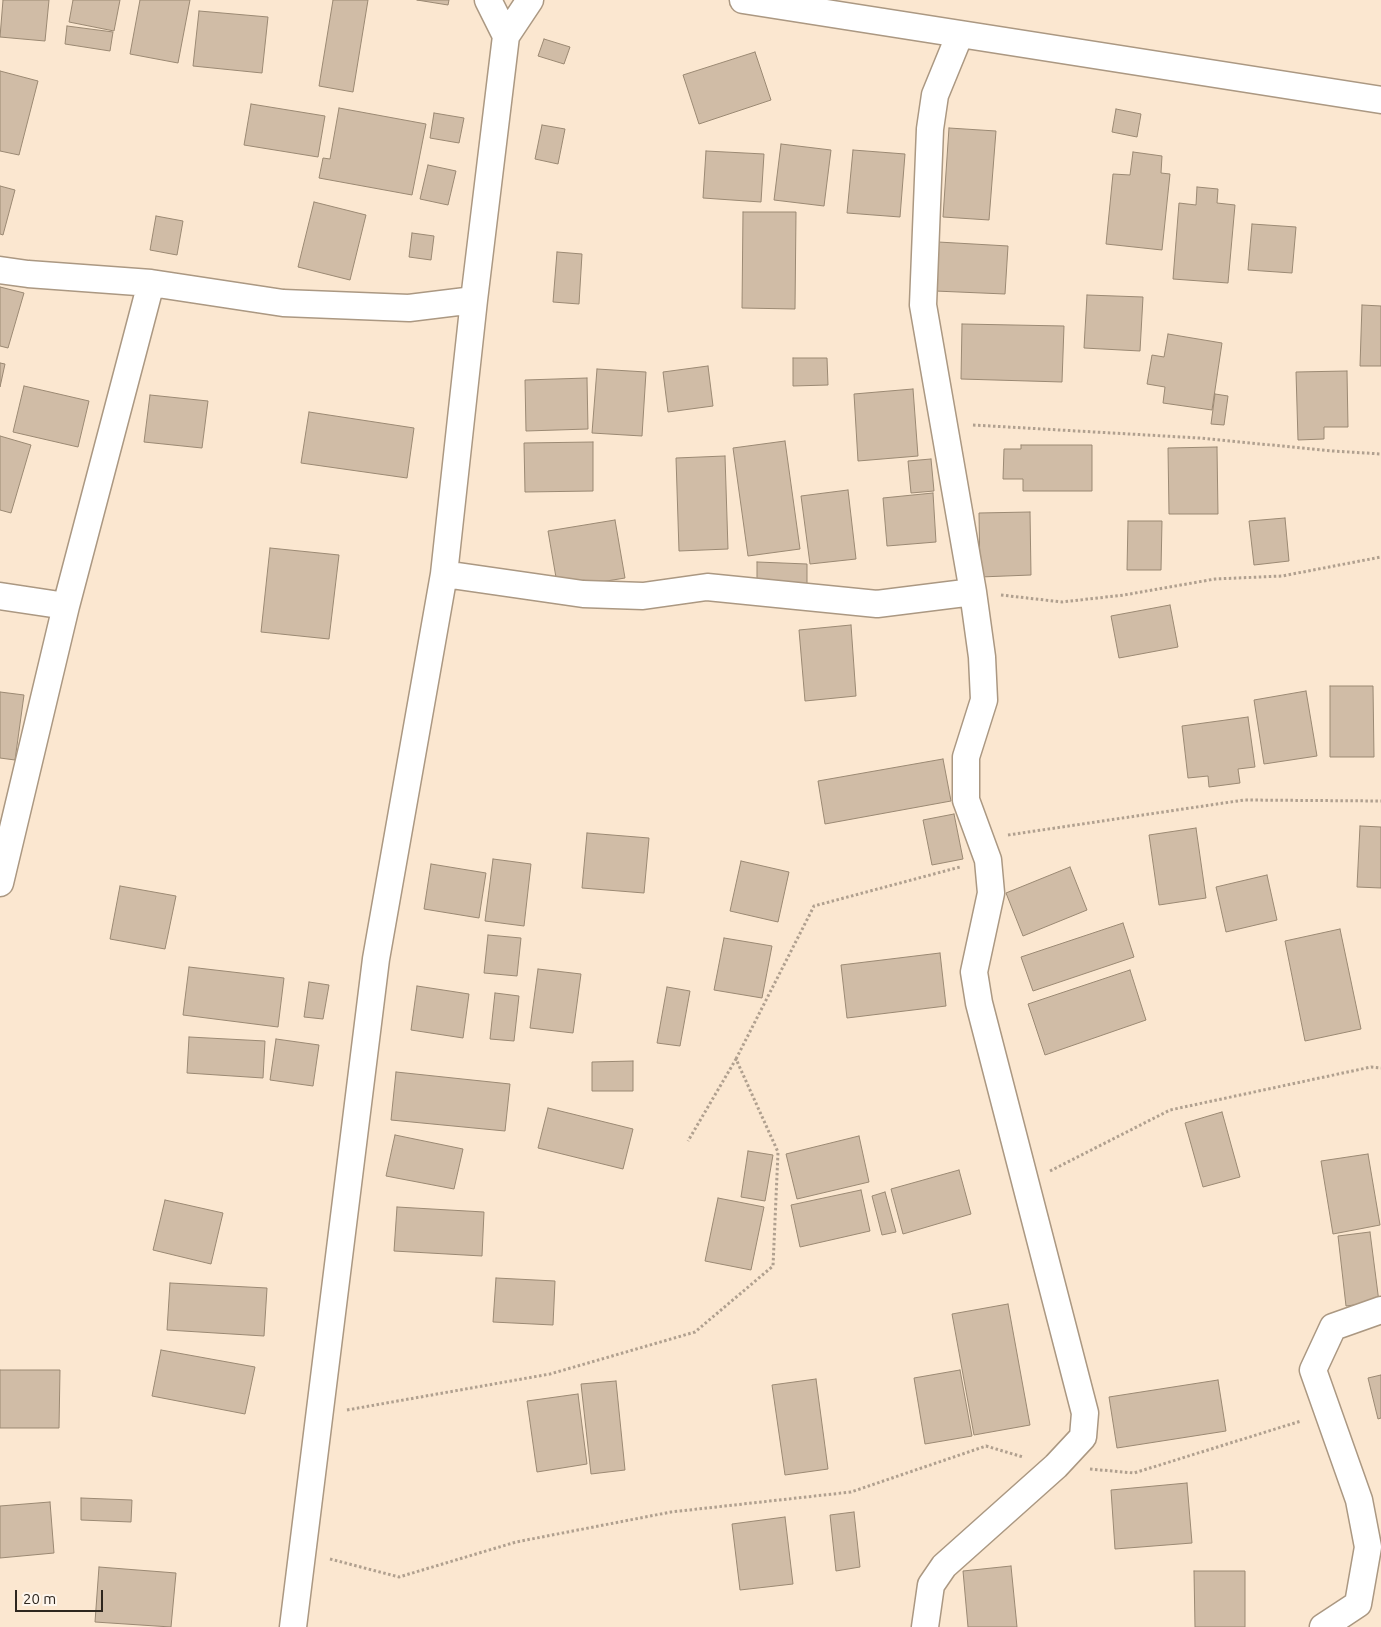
<!DOCTYPE html>
<style>
body{margin:0}
#map{position:relative;width:1381px;height:1627px;overflow:hidden;background:#fbe7d0;font-family:Ubuntu,sans-serif}
canvas{display:block}
.scale{position:absolute;left:15px;top:1590px;width:88px;height:22px;box-sizing:border-box;border:2px solid #2e261e;border-top:0;padding-left:6px;font-size:15px;line-height:18px;white-space:nowrap;color:#2e261e;-webkit-text-stroke:4px #fef6ed;paint-order:stroke}
</style>
<div id="map">
<canvas width="1381" height="1627"></canvas>
<div class="scale">20 m</div>
</div>
<script>
const g = document.querySelector('canvas').getContext('2d');
g.lineJoin = 'round';
function paint(path, color) {
  g.fillStyle = color;
  g.fill(path, 'evenodd');
}
function poly(rows) {
  const path = new Path2D();
  for (const r of rows) {
    path.moveTo(r[0], r[1]);
    for (let i = 2; i < r.length; i += 2) path.lineTo(r[i], r[i + 1]);
  }
  return path;
}
function stroke(path, color, width, dash) {
  g.strokeStyle = color;
  g.lineWidth = width;
  g.lineCap = dash ? 'butt' : 'round';
  g.setLineDash(dash || []);
  g.stroke(path);
}
const building = poly([
 [3,0,49,0,45,41,0,37,3,0],
 [73,0,120,0,114,31,69,22,73,0],
 [140,0,190,0,178,63,130,54,140,0],
 [333,0,368,0,353,92,319,86,333,0],
 [417,0,449,0,448,5,417,0],
 [199,11,268,17,262,73,193,66,199,11],
 [67,26,113,32,110,51,65,44,67,26],
 [544,39,570,47,564,64,538,56,544,39],
 [755,52,771,100,699,124,683,75,755,52],
 [0,71,38,81,19,155,0,151,0,71],
 [251,104,325,116,318,157,244,145,251,104],
 [339,108,426,124,412,195,319,178,323,158,330,159,339,108],
 [1116,109,1141,114,1137,137,1112,132,1116,109],
 [434,113,464,118,459,143,430,138,434,113],
 [542,125,565,129,558,164,535,159,542,125],
 [949,128,996,131,989,220,943,217,949,128],
 [781,144,831,150,824,206,774,200,781,144],
 [853,150,905,154,900,217,847,213,853,150],
 [706,151,764,154,761,202,703,198,706,151],
 [1133,152,1162,156,1161,173,1170,174,1162,250,1106,244,1113,174,1130,175,1133,152],
 [428,165,456,171,448,205,420,199,428,165],
 [0,186,15,190,3,235,0,234,0,186],
 [1197,187,1218,189,1217,203,1235,205,1228,283,1173,279,1179,203,1196,205,1197,187],
 [314,202,366,215,350,280,298,267,314,202],
 [743,212,796,212,795,309,742,308,743,212],
 [156,216,183,221,177,255,150,250,156,216],
 [1252,224,1296,227,1292,273,1248,270,1252,224],
 [412,233,434,236,431,260,409,257,412,233],
 [938,242,1008,246,1005,294,935,291,938,242],
 [557,252,582,254,579,304,553,302,557,252],
 [0,287,24,293,8,348,0,346,0,287],
 [1087,295,1143,297,1140,351,1084,348,1087,295],
 [1362,305,1381,306,1381,366,1360,366,1362,305],
 [962,324,1064,326,1062,382,961,379,962,324],
 [1168,334,1222,343,1212,410,1163,403,1165,387,1147,384,1152,355,1164,357,1168,334],
 [793,358,827,358,828,385,793,386,793,358],
 [0,363,5,364,0,387,0,363],
 [708,366,713,406,668,412,663,372,708,366],
 [597,369,646,372,642,436,592,433,597,369],
 [1347,371,1348,427,1324,427,1324,439,1298,440,1296,372,1347,371],
 [587,378,588,429,526,431,525,380,587,378],
 [24,386,89,401,78,447,13,432,24,386],
 [913,389,918,456,858,461,854,394,913,389],
 [1215,394,1228,396,1224,425,1211,424,1215,394],
 [150,395,208,401,202,448,144,442,150,395],
 [309,412,414,428,407,478,301,463,309,412],
 [0,436,31,445,11,513,0,510,0,436],
 [785,441,800,549,748,556,733,448,785,441],
 [593,442,593,491,525,492,524,443,593,442],
 [1021,445,1092,445,1092,491,1023,491,1023,479,1003,479,1004,449,1021,449,1021,445],
 [1217,447,1218,514,1169,514,1168,448,1217,447],
 [725,456,728,549,679,551,676,458,725,456],
 [931,459,934,491,911,493,908,461,931,459],
 [848,490,856,559,810,564,801,496,848,490],
 [933,493,936,542,887,546,883,498,933,493],
 [1030,512,1031,575,980,577,979,513,1030,512],
 [1285,518,1289,561,1254,565,1249,521,1285,518],
 [615,520,625,578,558,589,548,531,615,520],
 [1128,521,1162,521,1161,570,1127,570,1128,521],
 [270,548,339,555,329,639,261,632,270,548],
 [757,562,807,564,807,587,757,586,757,562],
 [1170,605,1178,647,1119,658,1111,616,1170,605],
 [851,625,856,696,805,701,799,630,851,625],
 [1330,686,1373,686,1374,757,1330,757,1330,686],
 [1306,691,1317,756,1264,764,1254,700,1306,691],
 [0,692,24,695,15,760,0,758,0,692],
 [1248,717,1255,767,1238,769,1240,783,1209,787,1208,776,1188,778,1182,726,1248,717],
 [943,759,951,801,825,824,818,781,943,759],
 [954,814,963,859,932,865,923,820,954,814],
 [1360,826,1381,827,1381,888,1357,887,1360,826],
 [1196,828,1206,898,1159,905,1149,835,1196,828],
 [587,833,649,838,644,893,582,888,587,833],
 [493,859,531,864,524,926,485,921,493,859],
 [741,861,789,872,778,922,730,911,741,861],
 [431,864,486,873,479,918,424,909,431,864],
 [1070,867,1087,910,1023,936,1006,893,1070,867],
 [1267,875,1277,920,1226,932,1216,887,1267,875],
 [120,886,176,896,165,949,110,939,120,886],
 [1123,923,1134,957,1033,991,1021,957,1123,923],
 [1340,929,1361,1029,1305,1041,1285,941,1340,929],
 [488,935,521,938,517,976,484,973,488,935],
 [724,938,772,946,762,998,714,990,724,938],
 [940,953,946,1006,847,1018,841,965,940,953],
 [189,967,284,978,278,1027,183,1015,189,967],
 [538,969,581,974,573,1033,530,1028,538,969],
 [1130,970,1146,1020,1045,1055,1028,1004,1130,970],
 [309,982,329,985,323,1019,304,1017,309,982],
 [417,986,469,994,463,1038,411,1030,417,986],
 [667,987,690,991,680,1046,657,1043,667,987],
 [495,993,519,996,514,1041,490,1039,495,993],
 [189,1037,265,1041,263,1078,187,1073,189,1037],
 [276,1039,319,1045,313,1086,270,1080,276,1039],
 [633,1061,633,1091,592,1091,592,1062,633,1061],
 [396,1072,510,1084,505,1131,391,1120,396,1072],
 [548,1108,633,1129,623,1169,538,1148,548,1108],
 [1222,1112,1240,1177,1203,1187,1185,1123,1222,1112],
 [395,1135,463,1149,454,1189,386,1176,395,1135],
 [859,1136,869,1182,797,1199,786,1154,859,1136],
 [748,1151,773,1155,765,1201,741,1197,748,1151],
 [1368,1154,1380,1225,1333,1234,1321,1161,1368,1154],
 [959,1170,971,1214,903,1234,891,1189,959,1170],
 [861,1190,870,1231,800,1247,791,1205,861,1190],
 [885,1192,896,1232,882,1235,872,1196,885,1192],
 [718,1198,764,1207,751,1270,705,1261,718,1198],
 [165,1200,223,1213,211,1264,153,1250,165,1200],
 [397,1207,484,1212,482,1256,394,1251,397,1207],
 [1370,1232,1379,1302,1346,1306,1338,1236,1370,1232],
 [496,1278,555,1281,553,1325,493,1322,496,1278],
 [170,1283,267,1288,264,1336,167,1330,170,1283],
 [1008,1304,1030,1425,974,1435,952,1314,1008,1304],
 [161,1350,255,1367,245,1414,152,1396,161,1350],
 [0,1370,60,1370,59,1428,0,1428,0,1370],
 [960,1370,972,1436,925,1444,914,1378,960,1370],
 [1381,1375,1381,1418,1378,1419,1368,1378,1381,1375],
 [816,1379,828,1469,785,1475,772,1385,816,1379],
 [1218,1380,1226,1431,1117,1448,1109,1397,1218,1380],
 [616,1381,625,1470,591,1474,581,1384,616,1381],
 [578,1394,587,1464,537,1472,527,1401,578,1394],
 [1187,1483,1192,1543,1115,1549,1111,1490,1187,1483],
 [81,1498,132,1500,131,1522,81,1520,81,1498],
 [50,1502,54,1553,0,1558,0,1506,50,1502],
 [854,1512,860,1567,836,1571,830,1515,854,1512],
 [785,1517,793,1584,740,1590,732,1524,785,1517],
 [1011,1566,1017,1627,968,1627,963,1571,1011,1566],
 [99,1567,176,1573,171,1627,95,1622,99,1567],
 [1194,1571,1245,1571,1245,1627,1195,1627,1194,1571]
]);
paint(building, '#d0bca6');
stroke(building, '#9b8973', 1);
const minor = poly([
 [488,0,506,36],
 [743,0,1381,100],
 [0,270,28,274,151,283,283,303,409,308,474,300],
 [444,574,583,594,643,596,707,587,877,604,973,592],
 [0,596,66,606],
 [0,883,66,606,151,283],
 [293,1627,376,959,444,574,474,300,506,36,530,0],
 [925,1627,931,1585,944,1566,1056,1466,1083,1437,1085,1413,979,1003,974,972,991,893,988,860,966,800,966,757,984,700,982,657,973,592,923,305,930,129,935,95,960,34],
 [1323,1627,1358,1604,1368,1547,1359,1500,1313,1370,1333,1327,1381,1310]
]);
stroke(minor, '#ab9882', 29);
stroke(poly([
 [973,425,1199,438,1333,451,1381,454],
 [1001,595,1062,602,1124,595,1215,579,1282,576,1381,557],
 [1008,835,1244,800,1381,801],
 [736,1059,814,906,960,867],
 [1050,1171,1170,1110,1371,1067,1381,1068],
 [347,1410,550,1374,695,1332,773,1266,778,1152,736,1059,688,1141],
 [1090,1469,1134,1473,1301,1421],
 [330,1559,399,1577,516,1542,671,1512,851,1492,986,1446,1023,1457]
]), '#b0a08f', 3, [2.5, 2.5]);
stroke(minor, '#fff', 26);
</script>
